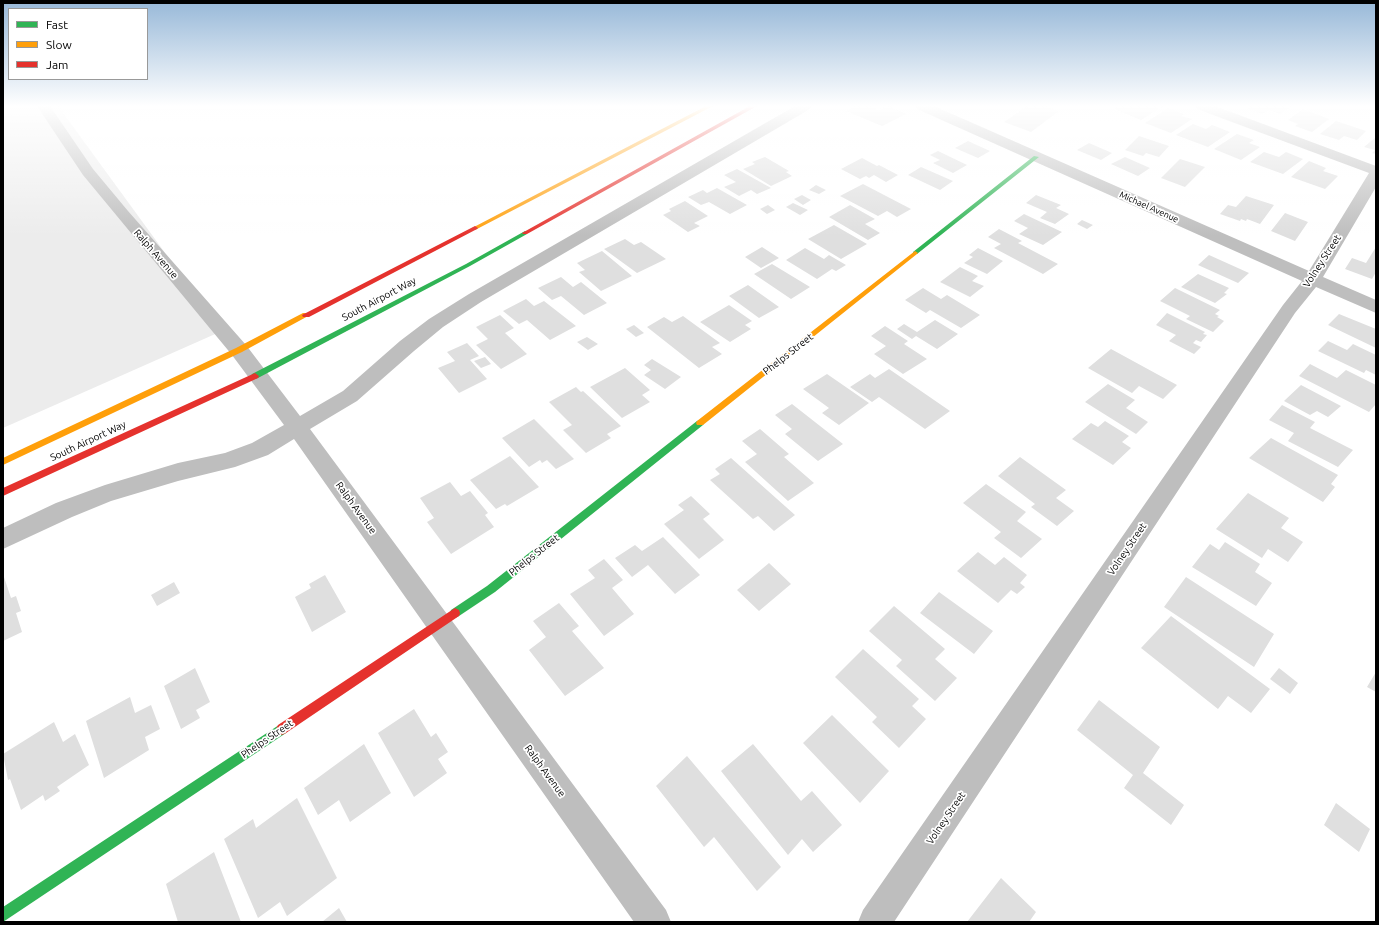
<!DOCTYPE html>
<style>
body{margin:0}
#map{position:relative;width:1379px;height:925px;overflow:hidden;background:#fff;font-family:Ubuntu,sans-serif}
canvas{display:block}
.frame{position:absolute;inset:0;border:4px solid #000;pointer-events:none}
.legend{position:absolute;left:8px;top:8px;width:140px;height:72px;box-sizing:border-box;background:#fff;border:1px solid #999;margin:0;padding:5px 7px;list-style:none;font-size:12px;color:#000}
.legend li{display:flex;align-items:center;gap:8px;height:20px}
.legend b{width:20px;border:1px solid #999}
</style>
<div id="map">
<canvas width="1379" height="925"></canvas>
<div class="frame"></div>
<ul class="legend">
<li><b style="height:5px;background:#30b455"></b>Fast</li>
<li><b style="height:5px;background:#ff9f0a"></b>Slow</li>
<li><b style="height:5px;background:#e5322d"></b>Jam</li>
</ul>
</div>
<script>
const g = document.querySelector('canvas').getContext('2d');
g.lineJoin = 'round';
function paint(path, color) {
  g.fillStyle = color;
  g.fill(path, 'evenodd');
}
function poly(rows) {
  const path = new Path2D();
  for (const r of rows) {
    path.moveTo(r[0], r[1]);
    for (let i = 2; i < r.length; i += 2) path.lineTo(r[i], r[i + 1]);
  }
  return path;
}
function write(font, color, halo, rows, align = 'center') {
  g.font = font + ' Ubuntu,sans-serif';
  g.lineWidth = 3.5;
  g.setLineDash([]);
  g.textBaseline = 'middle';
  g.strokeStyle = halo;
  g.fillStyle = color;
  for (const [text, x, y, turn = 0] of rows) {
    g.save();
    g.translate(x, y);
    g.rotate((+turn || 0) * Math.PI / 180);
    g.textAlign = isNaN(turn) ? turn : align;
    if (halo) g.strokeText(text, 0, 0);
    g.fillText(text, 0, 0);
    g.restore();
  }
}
paint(poly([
 [3,106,58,106,222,331,3,428]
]), '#ececec');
paint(poly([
 [856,106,870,106,878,110,889,106,906,114,882,126,846,111],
 [1027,106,1046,106,1059,111,1031,132,1004,122],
 [1118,106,1163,106,1141,120,1114,109],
 [1248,106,1292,106,1280,114,1269,110,1262,114,1246,108],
 [1168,108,1184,114,1181,116,1192,119,1171,133,1145,123],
 [1303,109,1329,119,1312,132,1295,126,1298,124,1288,120],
 [1336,121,1366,131,1357,140,1344,136,1339,140,1320,134],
 [1193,124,1206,129,1212,125,1230,132,1208,147,1176,135],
 [1237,134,1254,140,1249,143,1260,147,1241,160,1214,149],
 [1139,136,1169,146,1159,157,1146,153,1143,156,1125,150],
 [1376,137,1376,154,1372,153,1375,150,1364,147],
 [968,141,990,151,978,158,955,148],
 [1089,143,1112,153,1101,160,1077,150],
 [938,151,967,165,953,173,933,163,940,160,930,155],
 [1264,152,1279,157,1286,152,1303,159,1283,174,1250,162],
 [765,157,789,171,786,172,792,176,771,186,743,169,755,164,752,162],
 [1125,157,1150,168,1138,176,1111,164],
 [862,158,877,166,879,165,898,175,886,182,874,175,869,178,866,176,860,179,841,169],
 [1180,159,1205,167,1185,187,1161,178],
 [1309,161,1326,168,1323,171,1338,176,1325,189,1291,177],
 [921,167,953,181,940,190,908,175],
 [737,169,771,188,757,194,751,190,739,196,724,187,736,182,724,175],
 [863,184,911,209,897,217,887,211,878,216,840,196],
 [816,185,826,190,819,194,809,190],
 [717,188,747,205,730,214,709,202,701,205,688,197,703,190,707,193],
 [802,195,811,200,803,205,794,199],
 [1036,195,1061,205,1056,208,1069,214,1055,224,1040,218,1047,212,1026,203],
 [1246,196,1274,205,1260,224,1247,219,1246,221,1241,219,1240,221,1220,214,1228,205,1236,207],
 [685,201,708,216,694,223,700,226,688,232,663,215,671,211,669,209],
 [793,203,808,210,800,215,786,207],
 [768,205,775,210,767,214,760,209],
 [850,205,875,219,865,224,880,233,868,240,829,217],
 [1285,213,1308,222,1295,241,1271,231],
 [1024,214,1062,232,1043,245,1019,234,1028,228,1014,221],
 [1082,220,1093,225,1087,229,1077,224],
 [834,225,867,244,841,259,808,239],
 [999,229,1022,241,1018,243,1058,264,1043,274,994,248,1001,244,988,237],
 [625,239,634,245,641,242,666,259,637,273,604,249],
 [762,247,779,258,761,268,745,257],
 [1376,247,1376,272,1372,279,1345,269,1352,258,1366,263],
 [805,248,824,259,829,255,846,265,836,271,832,269,817,279,786,260],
 [978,248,1003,261,987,274,964,263,973,257,969,255],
 [602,251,632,276,601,291,579,272,585,270,577,263],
 [1209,255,1249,273,1238,283,1198,265],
 [772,264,810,287,791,299,754,274],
 [960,267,978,276,972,281,984,286,970,297,940,282],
 [1198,274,1229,288,1224,293,1227,294,1215,303,1181,287],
 [561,277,573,287,581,282,607,303,584,315,561,296,552,300,538,288],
 [748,285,779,307,759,318,729,296],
 [923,288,941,299,947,295,980,315,961,328,930,310,926,313,905,300],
 [1175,288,1220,310,1215,314,1219,316,1217,317,1224,321,1213,332,1186,319,1190,316,1160,301],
 [526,299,534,306,544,301,576,326,550,340,527,320,519,324,503,311],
 [729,305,752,321,745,325,751,329,730,342,700,322],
 [1167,313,1205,332,1203,334,1207,335,1201,342,1196,340,1193,343,1201,347,1194,354,1169,341,1176,335,1156,325],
 [1339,314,1376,329,1376,348,1328,325],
 [500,315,514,328,505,333,527,354,501,369,476,345,488,339,476,327],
 [683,316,720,343,712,347,722,354,699,368,647,327,664,317,672,322],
 [935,320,958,334,937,349,916,336,912,339,897,329,904,324,917,332],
 [634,325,644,333,636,337,626,329],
 [885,326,908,341,904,344,927,359,903,374,874,354,886,346,871,336],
 [587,337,598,344,588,350,577,342],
 [1328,341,1347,350,1353,344,1376,355,1376,375,1366,370,1364,373,1318,351],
 [467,343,479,356,470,360,487,379,459,393,438,368,455,361,447,352],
 [1111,349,1177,385,1163,399,1139,386,1132,393,1088,368],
 [485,357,491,364,481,368,474,361],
 [652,359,681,377,665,389,644,375,651,370,644,365],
 [1310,364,1337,378,1346,370,1376,385,1376,404,1369,412,1299,376],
 [625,368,650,390,642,395,650,402,622,418,590,387],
 [889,369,950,411,925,429,879,397,872,402,850,387,870,374,875,378],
 [827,374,869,403,839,425,822,413,829,408,803,389],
 [1108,384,1135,400,1126,408,1148,422,1136,434,1085,402],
 [1301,385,1341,406,1328,417,1317,411,1310,415,1284,401],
 [576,387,581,392,583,391,621,426,607,434,611,438,586,453,563,430,572,425,549,402],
 [792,404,843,444,818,461,785,434,792,429,775,415],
 [1282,405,1315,422,1310,428,1353,450,1338,467,1288,441,1294,433,1269,420],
 [534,419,574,459,556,469,547,460,542,463,540,460,529,467,502,438],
 [1105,421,1129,436,1122,442,1131,448,1113,465,1072,439,1091,423,1098,427],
 [760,429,789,454,784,457,814,483,788,501,745,462,757,454,742,441],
 [1271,438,1338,475,1331,484,1335,487,1323,502,1249,458],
 [510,456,539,487,507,506,505,504,496,509,470,480],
 [1020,457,1066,490,1056,498,1074,511,1057,526,1031,507,1035,504,998,476],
 [731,458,795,515,774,531,758,516,753,519,710,480,720,474,715,469],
 [450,482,461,496,470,491,488,513,485,515,494,527,451,554,427,522,434,518,420,498],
 [986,484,1026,512,1017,521,1042,539,1021,558,994,538,1001,532,963,503],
 [1248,493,1289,518,1281,528,1303,542,1288,562,1268,549,1262,558,1216,529],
 [691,496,710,514,703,519,724,540,699,559,664,524,684,510,678,505],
 [663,537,700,575,675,594,648,565,632,577,615,558,635,545,642,551],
 [1225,542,1260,564,1255,572,1272,583,1256,606,1192,567,1210,544,1219,550],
 [978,552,995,565,1004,557,1027,575,1020,583,1025,587,1017,594,1011,590,998,603,957,571],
 [604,559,623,580,612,588,634,614,604,636,570,594,595,578,588,570],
 [769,563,791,584,759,611,737,590],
 [3,574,11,598,16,596,21,611,16,613,22,632,3,641],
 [325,575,346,612,312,632,295,597,311,588,309,584],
 [1186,577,1274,634,1254,667,1164,607],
 [174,582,180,593,157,606,151,595],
 [939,592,993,631,974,654,920,613],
 [559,603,579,626,572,631,604,668,565,696,529,650,546,637,533,621],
 [894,606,945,649,935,659,957,678,935,701,896,666,902,660,869,631],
 [1171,616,1270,689,1251,713,1228,696,1218,709,1141,648],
 [863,649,919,699,912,706,926,719,899,748,872,722,877,717,835,677],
 [195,668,210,702,196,710,200,718,181,729,164,686],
 [1279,668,1298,683,1290,694,1270,679],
 [1376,672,1376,692,1367,687],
 [130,697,135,713,151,705,160,729,145,737,149,750,104,778,86,721],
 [1099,700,1160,747,1143,773,1184,805,1171,825,1124,788,1133,775,1077,730],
 [414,709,431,737,436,733,448,752,438,759,447,773,414,797,378,733],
 [832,715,889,771,860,803,803,743],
 [54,722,63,742,75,734,89,765,57,787,60,791,45,801,43,795,21,810,10,779,8,780,3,754],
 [364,744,391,793,350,822,339,800,318,815,304,788],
 [753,744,801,801,812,791,842,825,813,852,802,839,788,855,721,771],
 [687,756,781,867,757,891,714,837,704,847,656,786],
 [297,798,337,878,287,916,280,902,258,918,224,839,253,819,256,828],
 [1336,803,1370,829,1359,852,1324,825],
 [214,852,241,922,178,922,166,884],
 [1001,878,1036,912,1029,922,967,922],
 [339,908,347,922,322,922]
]), '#dfdfdf');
paint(poly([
 [37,106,50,106,93,169,128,211,246,345,300,416,343,391,400,341,429,319,469,294,795,106,811,106,810,109,481,302,443,327,414,351,357,401,310,429,666,910,671,922,634,922,294,439,268,455,235,467,178,481,111,501,72,517,3,549,3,528,56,503,105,485,178,463,225,453,252,443,284,425,232,355,83,175,37,106],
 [916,106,934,106,1309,271,1369,173,1197,109,1196,106,1215,106,1376,166,1376,187,1323,277,1376,300,1376,313,1316,287,1295,313,894,922,858,922,863,910,1283,305,1302,281,917,109,916,106]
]), '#bebebe');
paint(poly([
 [1034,156,1039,157,917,254,913,254,913,252,1034,156],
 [525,231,527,232,527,234,470,266,258,378,255,379,251,376,252,374,466,264,525,231],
 [700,420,704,423,703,425,495,592,459,616,455,618,451,616,450,613,451,610,487,586,697,421,700,420],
 [282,723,286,725,288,729,286,733,3,922,3,907,282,723]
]), '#30b455');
paint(poly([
 [706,106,713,106,477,229,475,230,472,228,706,106],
 [915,251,918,253,917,254,703,425,697,425,696,423,697,421,915,251],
 [303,313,309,313,310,315,242,352,3,465,3,458,236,348,303,313]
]), '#ff9f0a');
paint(poly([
 [750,106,757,106,527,234,523,234,522,233,750,106],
 [475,226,478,228,477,229,309,317,303,317,302,315,475,226],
 [255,373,259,376,258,378,3,496,3,488,255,373],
 [455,608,459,610,460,613,459,616,286,733,282,735,278,733,276,729,278,725,455,608]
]), '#e5322d');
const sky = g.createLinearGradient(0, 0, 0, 236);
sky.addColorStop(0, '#97b8d8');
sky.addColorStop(0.45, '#fff');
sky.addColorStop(1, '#ffffff00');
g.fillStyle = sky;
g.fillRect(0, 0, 1379, 236);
write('9px', '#000', '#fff', [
 ["Michael Avenue",1149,207,24]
]);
write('10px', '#000', '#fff', [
 ["Ralph Avenue",156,254,49],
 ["Volney Street",1322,261,-57],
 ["South Airport Way",379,299,-28],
 ["Phelps Street",788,354,-38],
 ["South Airport Way",88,441,-25],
 ["Ralph Avenue",356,508,54],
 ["Volney Street",1127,549,-56],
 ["Phelps Street",534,555,-38],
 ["Phelps Street",267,739,-34],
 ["Ralph Avenue",545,771,54],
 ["Volney Street",946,818,-56]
]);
</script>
